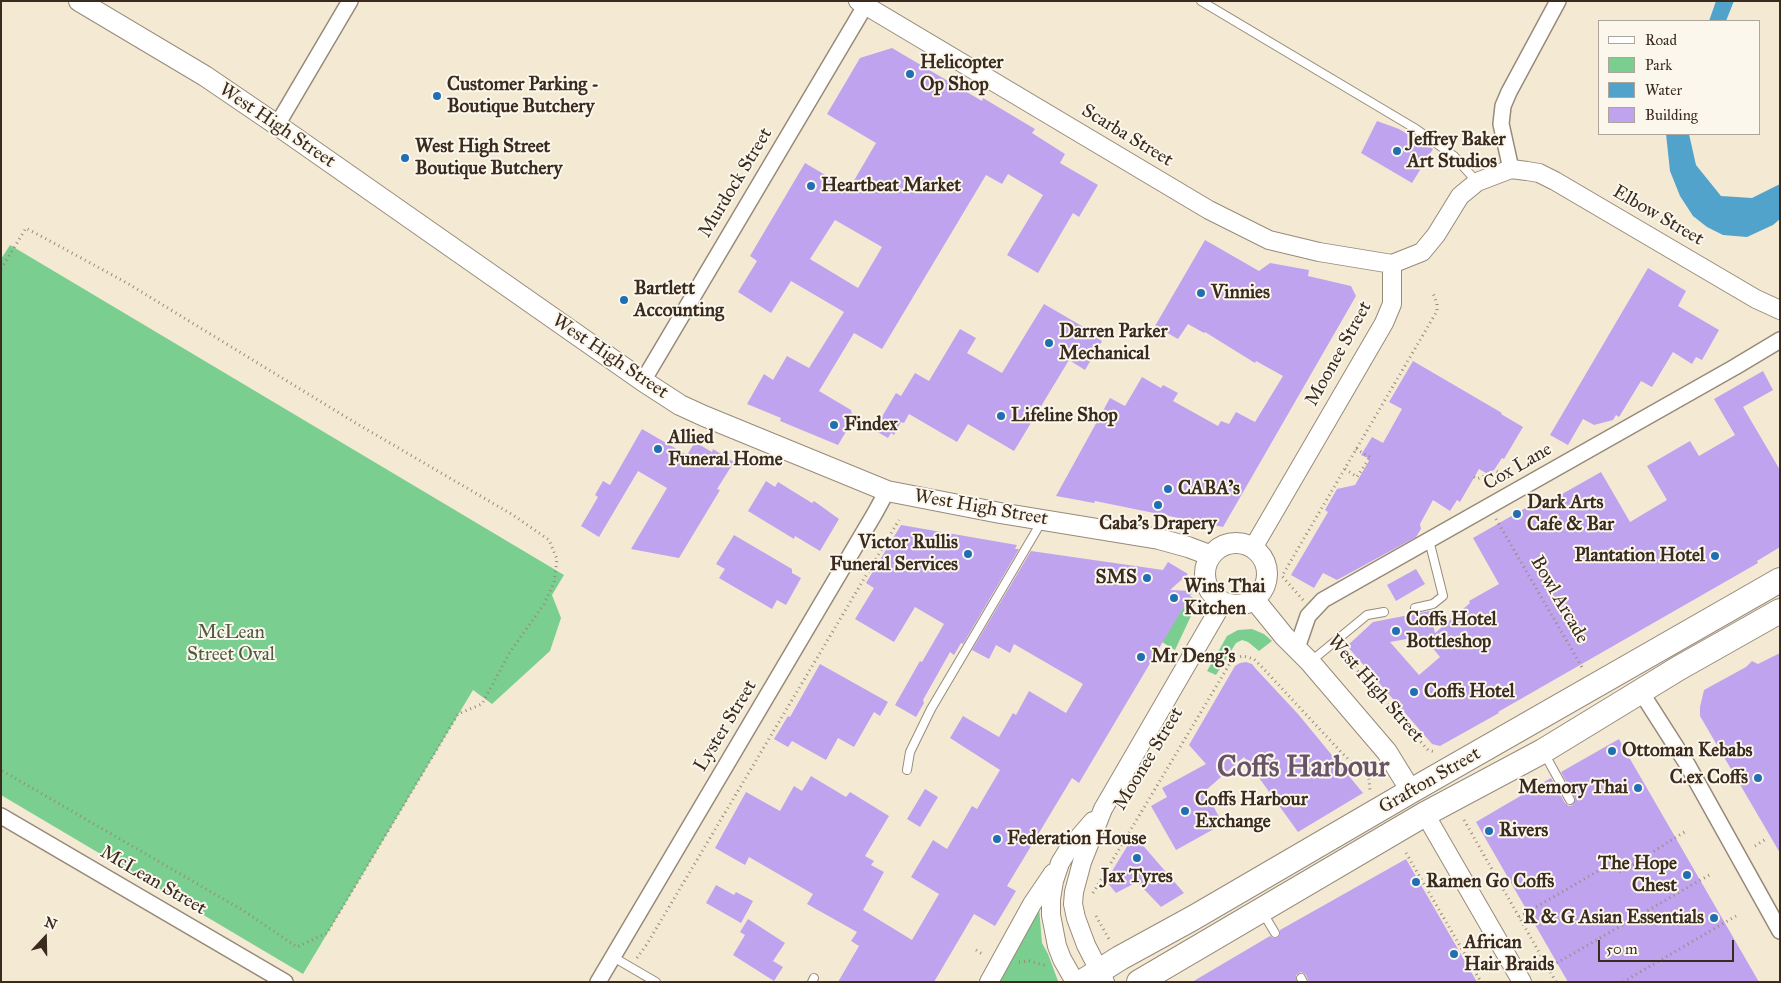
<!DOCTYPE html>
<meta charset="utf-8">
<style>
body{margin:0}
#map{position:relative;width:1781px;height:983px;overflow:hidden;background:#f4ead4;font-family:"IM FELL Great Primer",serif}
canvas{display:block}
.frame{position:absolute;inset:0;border:2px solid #3b2a1e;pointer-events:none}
.legend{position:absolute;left:1598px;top:20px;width:162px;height:115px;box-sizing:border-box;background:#fbf7ec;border:1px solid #aea59a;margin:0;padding:6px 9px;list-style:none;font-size:15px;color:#3b2a1e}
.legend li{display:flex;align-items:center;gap:10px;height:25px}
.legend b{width:25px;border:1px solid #aea59a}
.north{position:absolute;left:20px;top:913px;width:50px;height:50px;-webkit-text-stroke:4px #fbf7ec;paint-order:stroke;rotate:21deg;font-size:14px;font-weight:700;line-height:20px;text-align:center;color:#3b2a1e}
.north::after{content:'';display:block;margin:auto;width:18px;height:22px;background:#3b2a1e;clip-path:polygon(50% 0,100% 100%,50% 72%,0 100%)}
.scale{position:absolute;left:1598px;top:940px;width:136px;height:22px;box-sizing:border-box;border:2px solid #3b2a1e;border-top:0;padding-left:6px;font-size:15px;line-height:18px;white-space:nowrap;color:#3b2a1e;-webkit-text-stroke:4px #fbf7ec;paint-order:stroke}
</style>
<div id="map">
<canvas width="1781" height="983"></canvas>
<div class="frame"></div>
<ul class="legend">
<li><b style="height:6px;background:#fff"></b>Road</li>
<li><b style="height:14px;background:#7ace90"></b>Park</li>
<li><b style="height:14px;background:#52a3cc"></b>Water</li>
<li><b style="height:14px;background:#bfa3ee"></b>Building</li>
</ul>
<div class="north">N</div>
<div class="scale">50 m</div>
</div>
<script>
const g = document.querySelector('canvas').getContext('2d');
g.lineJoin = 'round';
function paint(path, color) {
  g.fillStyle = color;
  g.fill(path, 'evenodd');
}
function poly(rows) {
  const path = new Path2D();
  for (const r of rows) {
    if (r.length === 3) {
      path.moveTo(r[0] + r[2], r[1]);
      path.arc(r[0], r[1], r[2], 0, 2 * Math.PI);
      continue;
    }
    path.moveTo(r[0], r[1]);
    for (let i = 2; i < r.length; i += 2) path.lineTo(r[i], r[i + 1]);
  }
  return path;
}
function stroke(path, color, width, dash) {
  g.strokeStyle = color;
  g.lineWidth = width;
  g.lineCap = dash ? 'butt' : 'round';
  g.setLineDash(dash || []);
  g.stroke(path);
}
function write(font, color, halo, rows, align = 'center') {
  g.font = font + ' "IM FELL Great Primer",serif';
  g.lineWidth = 4;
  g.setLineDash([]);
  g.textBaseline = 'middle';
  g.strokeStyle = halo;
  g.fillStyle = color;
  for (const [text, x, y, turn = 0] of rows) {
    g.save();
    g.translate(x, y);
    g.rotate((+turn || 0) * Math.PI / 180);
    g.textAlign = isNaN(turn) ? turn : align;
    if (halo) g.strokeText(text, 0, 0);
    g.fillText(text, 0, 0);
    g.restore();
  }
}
paint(poly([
 [10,245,564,575,552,595,561,618,550,651,492,704,473,690,303,974,1,795,1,259],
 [1190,596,1196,599,1191,616,1175,650,1162,642],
 [1252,629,1264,634,1272,641,1259,651,1248,642,1242,640,1236,643,1216,675,1207,671,1227,636,1238,630],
 [1039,907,1042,943,1048,954,1058,981,994,982]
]), '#7ace90');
paint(poly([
 [1716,1,1734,1,1726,21,1709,21],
 [1666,134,1689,134,1696,165,1721,196,1752,198,1780,184,1780,219,1773,225,1747,237,1723,235,1707,227,1693,216,1680,196,1670,171]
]), '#52a3cc');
paint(poly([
 [892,48,982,101,983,98,1035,129,1032,133,1065,154,1060,163,1098,185,1079,217,1073,213,1038,273,1007,255,1043,195,1008,174,1002,184,986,175,882,349,854,333,819,391,851,410,853,420,838,445,780,421,781,418,747,404,764,374,773,380,787,356,809,368,844,312,791,281,771,313,738,292,757,261,750,256,805,163,849,189,876,143,827,114,860,58],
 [835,220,882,247,858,288,810,259],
 [1377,121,1399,129,1433,149,1412,183,1361,153],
 [1205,240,1259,271,1270,263,1309,270,1308,276,1351,286,1356,296,1223,527,1095,501,1094,503,1056,496,1110,398,1125,406,1142,377,1161,388,1163,385,1178,393,1173,401,1218,426,1221,421,1229,424,1236,412,1255,422,1283,376,1256,361,1255,363,1205,332,1204,333,1188,324,1178,339,1155,326],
 [1648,268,1686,291,1678,306,1719,330,1702,360,1696,357,1692,364,1673,352,1652,387,1641,381,1619,417,1616,415,1613,420,1594,425,1583,419,1568,445,1550,435],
 [1044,304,1087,329,1085,331,1102,341,1085,370,1069,360,1014,451,968,424,957,442,909,414,904,423,901,422,894,435,891,433,888,438,874,430,896,393,901,396,915,373,929,381,960,329,976,338,967,353,1002,373],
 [1413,361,1502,413,1501,414,1523,427,1504,459,1502,458,1494,470,1486,473,1479,469,1460,502,1457,500,1450,511,1433,500,1420,524,1421,529,1416,537,1337,580,1323,573,1314,588,1291,575,1328,512,1325,510,1337,489,1355,485,1370,459,1361,455,1372,437,1383,443,1402,409,1389,402],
 [1763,371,1773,390,1743,407,1780,470,1780,547,1757,561,1758,563,1498,712,1499,713,1440,746,1432,744,1347,646,1373,622,1430,611,1435,633,1470,603,1469,601,1499,584,1473,538,1529,506,1532,511,1601,472,1630,522,1667,500,1647,466,1690,441,1699,456,1735,435,1714,399],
 [1423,636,1440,657,1419,675,1390,642],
 [642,429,687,455,695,442,712,452,713,449,734,462,717,489,720,490,679,558,631,549,667,488,638,471,599,537,581,526,598,497,595,495,603,481,610,485],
 [766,481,775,487,778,482,812,503,814,501,839,519,820,551,795,536,794,539,748,511],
 [901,525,1017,545,1015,549,1019,549,963,644,961,643,954,655,950,652,923,700,924,703,916,717,895,705,920,661,922,662,944,624,915,607,894,642,855,619,874,588,866,583],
 [734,535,792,569,792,573,801,578,786,605,777,600,772,609,719,578,725,569,716,564],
 [1031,551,1163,570,1168,562,1188,574,1170,590,1193,591,1079,783,1072,778,1007,886,1016,891,995,926,974,914,934,982,838,982,859,946,851,941,857,932,807,904,813,894,749,857,745,865,715,848,746,792,780,811,794,786,802,791,811,776,846,797,850,792,889,816,865,856,874,861,871,865,884,872,863,910,912,940,939,894,911,877,933,840,947,849,972,806,977,809,1000,770,950,738,963,716,999,737,1013,713,1016,715,1029,691,1066,713,1083,684,1014,644,1010,653,996,645,989,659,972,650],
 [1416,569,1425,584,1396,601,1387,585],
 [1780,653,1780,853,1700,716,1700,707,1704,690,1746,667,1752,661,1758,664],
 [1246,662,1252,664,1256,669,1298,714,1363,793,1298,832,1244,757,1205,791,1223,824,1176,850,1151,806,1167,797,1162,788,1206,764,1189,745,1235,666,1240,663],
 [820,664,888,702,880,716,874,712,854,747,838,738,826,760,792,741,788,747,774,739,788,716,790,717],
 [1619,739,1626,752,1759,982,1568,982,1476,822,1551,778,1565,803,1569,806,1573,805,1575,798,1561,772],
 [925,789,938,797,920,827,907,819],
 [1134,835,1184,893,1161,907,1137,882,1116,893,1106,881],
 [1406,859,1477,982,1309,982,1306,975,1301,972,1296,975,1297,982,1192,982,1270,936,1273,938,1277,938,1280,935,1280,930],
 [716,885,734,895,736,892,753,901,741,923,706,903],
 [748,919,785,943,773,961,783,967,774,981,733,955,745,935,740,932]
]), '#bfa3ee');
const service = poly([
 [1201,1,1416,129,1454,156,1477,182],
 [1415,608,1433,604,1443,596,1429,540],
 [1310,662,1367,615,1384,612],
 [1544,753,1570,800],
 [907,770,910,752,931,709,1042,521],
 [1263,913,1275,933],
 [613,957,656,982],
 [1301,978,1303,982],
 [812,982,814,978]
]);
const minor = poly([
 [277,125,350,1],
 [1511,169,1501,124,1503,106,1509,92,1558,1],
 [643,381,865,6],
 [1297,648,1308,616,1323,600,1735,367,1780,340],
 [1641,692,1687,764,1780,931],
 [1,816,285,982],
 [598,982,875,513,887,491]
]);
const tertiary = poly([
 [858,1,1209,210,1269,240,1319,252,1392,264],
 [1392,264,1422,252,1436,235,1460,196,1477,182,1511,169,1527,171,1539,173,1555,181,1756,299,1780,310],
 [1253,548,1384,323,1392,304,1392,264],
 [1425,814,1522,982],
 [989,982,1032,904,1053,873],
 [1075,982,1062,959,1057,946,1051,915,1051,899,1054,881,1060,863,1068,850,1093,821],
 [1105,982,1086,945,1076,918,1073,904,1074,892,1082,862,1103,809,1223,602]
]);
const secondary = poly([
 [79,1,205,76,277,125,643,381,680,405,704,416,887,491,1000,513,1159,539,1188,547,1204,553,1209,558],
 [1236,574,31],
 [1254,599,1284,636,1310,662,1387,752,1411,791]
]);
const trunk = poly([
 [1082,982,1120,958,1193,918,1411,791,1780,580],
 [1139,982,1425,814,1543,751,1679,668,1780,611]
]);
stroke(service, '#988a79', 10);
stroke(minor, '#988a79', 18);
stroke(tertiary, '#988a79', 20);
stroke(secondary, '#988a79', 22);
stroke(trunk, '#988a79', 26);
stroke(poly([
 [1,269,26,228,127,283,354,422,513,515,549,540,557,559,554,583,544,604,510,652,482,704,458,714,327,933,297,947,244,911,1,770],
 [1356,449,1373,459],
 [1345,469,1357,477,1370,457],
 [1474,477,1477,479,1496,471,1508,478],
 [1496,519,1583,669],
 [1303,600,1282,576,1437,311,1437,303,1432,291],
 [1341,652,1428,750,1435,752],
 [1464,820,1556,982],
 [1755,846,1766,839],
 [1406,853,1481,982],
 [1093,893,1229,665,1235,658,1243,656,1254,659,1261,666,1341,752,1369,779,1370,791],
 [1096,916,1110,941],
 [1519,917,1605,867,1621,872,1686,831],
 [976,950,984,955],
 [637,958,647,944,899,520],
 [1019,962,1029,961,1047,966],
 [1548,968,1711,874],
 [1623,982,1736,916]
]), '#988a79', 3, [1, 4]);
stroke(service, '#fff', 8);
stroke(minor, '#fff', 15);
stroke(tertiary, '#fff', 18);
stroke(secondary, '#fff', 20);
stroke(trunk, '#fff', 24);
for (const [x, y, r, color] of [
 [910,74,5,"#1f6fb2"],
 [437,96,5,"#1f6fb2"],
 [1397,151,5,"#1f6fb2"],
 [405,158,5,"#1f6fb2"],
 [811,186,5,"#1f6fb2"],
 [1201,293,5,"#1f6fb2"],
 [624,300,5,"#1f6fb2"],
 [1049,343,5,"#1f6fb2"],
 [1001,416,5,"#1f6fb2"],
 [834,425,5,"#1f6fb2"],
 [658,449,5,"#1f6fb2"],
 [1168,489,5,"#1f6fb2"],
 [1158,505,5,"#1f6fb2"],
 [1517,514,5,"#1f6fb2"],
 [968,554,5,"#1f6fb2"],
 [1715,556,5,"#1f6fb2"],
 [1147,578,5,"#1f6fb2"],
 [1174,598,5,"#1f6fb2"],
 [1396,631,5,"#1f6fb2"],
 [1141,657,5,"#1f6fb2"],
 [1414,692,5,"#1f6fb2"],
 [1612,751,5,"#1f6fb2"],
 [1758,778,5,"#1f6fb2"],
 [1638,788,5,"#1f6fb2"],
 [1185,811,5,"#1f6fb2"],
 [1489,831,5,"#1f6fb2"],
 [997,839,5,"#1f6fb2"],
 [1137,858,5,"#1f6fb2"],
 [1687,875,5,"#1f6fb2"],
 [1416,882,5,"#1f6fb2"],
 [1714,918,5,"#1f6fb2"],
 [1454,954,5,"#1f6fb2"]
]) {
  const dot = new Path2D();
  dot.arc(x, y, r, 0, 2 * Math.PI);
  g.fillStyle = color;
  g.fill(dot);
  stroke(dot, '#fbf7ec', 2);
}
write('bold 19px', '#3b2a1e', '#fbf7ec', [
 ["Helicopter",920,63],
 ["Op Shop",920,85],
 ["Customer Parking -",447,85],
 ["Boutique Butchery",447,107],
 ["Jeffrey Baker",1407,140],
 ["Art Studios",1407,162],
 ["West High Street",415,147],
 ["Boutique Butchery",415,169],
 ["Heartbeat Market",821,186],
 ["Bartlett",634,289],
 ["Accounting",634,311],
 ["Vinnies",1211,293],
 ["Darren Parker",1059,332],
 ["Mechanical",1059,354],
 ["Lifeline Shop",1011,416],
 ["Findex",844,425],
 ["Allied",668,438],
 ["Funeral Home",668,460],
 ["CABA's",1178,489],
 ["Dark Arts",1527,503],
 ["Cafe & Bar",1527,525],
 ["Caba’s Drapery",1158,524,"center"],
 ["Victor Rullis",958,543,"right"],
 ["Funeral Services",958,565,"right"],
 ["Plantation Hotel",1705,556,"right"],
 ["SMS",1137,578,"right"],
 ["Wins Thai",1184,587],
 ["Kitchen",1184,609],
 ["Coffs Hotel",1406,620],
 ["Bottleshop",1406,642],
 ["Mr Deng's",1151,657],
 ["Coffs Hotel",1424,692],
 ["Ottoman Kebabs",1622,751],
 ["C.ex Coffs",1748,778,"right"],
 ["Memory Thai",1628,788,"right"],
 ["Coffs Harbour",1195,800],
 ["Exchange",1195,822],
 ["Rivers",1499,831],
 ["Federation House",1007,839],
 ["The Hope",1677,864,"right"],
 ["Chest",1677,886,"right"],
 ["Jax Tyres",1137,877,"center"],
 ["Ramen Go Coffs",1426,882],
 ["R & G Asian Essentials",1704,918,"right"],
 ["African",1464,943],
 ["Hair Braids",1464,965]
], 'left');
write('19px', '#3b2a1e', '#fbf7ec', [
 ["West High Street",277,126,34],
 ["Scarba Street",1127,136,31],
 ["Murdock Street",736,183,-59],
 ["Elbow Street",1658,216,30],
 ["Moonee Street",1339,354,-61],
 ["West High Street",610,357,34],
 ["Cox Lane",1518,467,-30],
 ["West High Street",981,508,10],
 ["Bowl Arcade",1559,600,60],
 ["West High Street",1375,689,49],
 ["Lyster Street",726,726,-59],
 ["Moonee Street",1149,759,-59],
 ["Grafton Street",1430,781,-30],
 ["McLean Street",153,881,30]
]);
write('19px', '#4e5b40', '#fbf7ec', [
 ["McLean",231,633],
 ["Street Oval",231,655]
]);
write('bold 29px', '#695467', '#fbf7ec', [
 ["Coffs Harbour",1303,769]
]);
</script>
